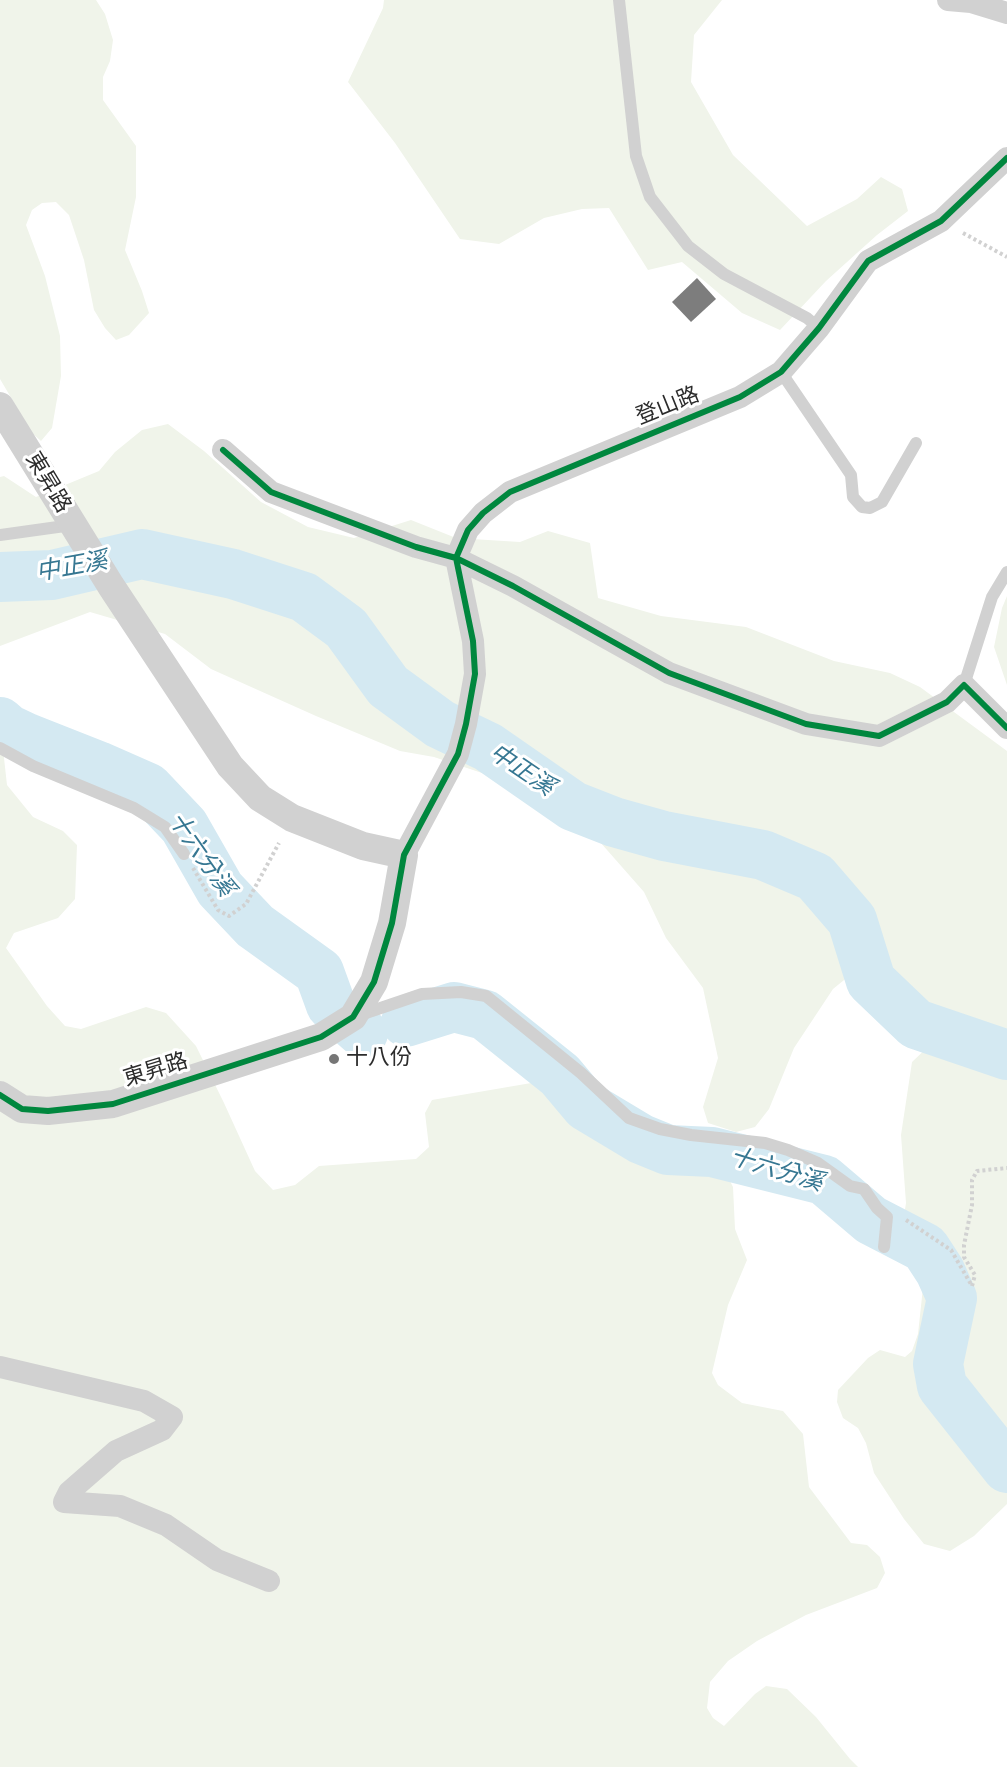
<!DOCTYPE html>
<meta charset="utf-8">
<style>
body{margin:0}
canvas{display:block;background:#fff}
</style>
<canvas width="1007" height="1767"></canvas>
<script>
const g = document.querySelector('canvas').getContext('2d');
g.lineJoin = 'round';
function paint(path, color) {
  g.fillStyle = color;
  g.fill(path, 'evenodd');
}
function poly(rows) {
  const path = new Path2D();
  for (const r of rows) {
    path.moveTo(r[0], r[1]);
    for (let i = 2; i < r.length; i += 2) path.lineTo(r[i], r[i + 1]);
  }
  return path;
}
function stroke(path, color, width, dash) {
  g.strokeStyle = color;
  g.lineWidth = width;
  g.lineCap = dash ? 'butt' : 'round';
  g.setLineDash(dash || []);
  g.stroke(path);
}
function write(font, color, halo, rows, align = 'center') {
  g.font = font + ' Jost,"Noto Sans TC",sans-serif';
  g.lineWidth = 6;
  g.setLineDash([]);
  g.textBaseline = 'middle';
  g.strokeStyle = halo;
  g.fillStyle = color;
  for (const [text, x, y, turn = 0] of rows) {
    g.save();
    g.translate(x, y);
    g.rotate((+turn || 0) * Math.PI / 180);
    g.textAlign = isNaN(turn) ? turn : align;
    if (halo) g.strokeText(text, 0, 0);
    g.fillText(text, 0, 0);
    g.restore();
  }
}
paint(poly([
 [0,0,96,0,105,14,113,40,110,61,103,77,103,100,136,146,136,197,125,250,142,291,149,313,129,335,116,340,105,328,94,310,84,260,69,215,56,202,42,203,32,210,26,225,45,276,60,336,61,376,52,428,41,441,32,433,0,379],
 [384,0,722,0,694,35,691,82,733,155,807,226,857,199,881,177,902,189,908,211,877,235,826,281,780,330,742,313,682,262,648,270,609,208,582,209,544,218,499,244,460,239,395,143,348,82,383,8],
 [168,424,204,451,261,502,308,527,354,538,411,520,456,538,520,542,548,531,590,543,598,598,661,616,746,627,834,661,890,673,920,687,1007,751,1007,1504,974,1536,950,1551,924,1544,904,1519,874,1473,866,1443,858,1428,843,1418,837,1402,838,1390,868,1358,880,1350,905,1357,912,1351,918,1334,924,1278,912,1258,899,1247,906,1203,901,1135,912,1062,933,1042,885,1023,865,986,849,976,833,989,794,1048,769,1109,755,1127,736,1132,708,1123,703,1107,718,1058,703,988,666,938,644,892,600,842,509,782,434,757,400,751,316,716,211,669,165,634,90,612,0,646,0,477,4,476,36,497,99,471,115,452,142,430],
 [1007,596,1007,685,994,647,1002,608],
 [0,742,3,749,7,785,33,817,63,831,77,845,75,899,58,918,14,933,6,948,47,1006,65,1026,81,1029,146,1007,166,1013,196,1046,224,1103,255,1171,273,1190,295,1185,319,1166,416,1159,429,1147,425,1113,432,1100,537,1082,550,1088,584,1117,656,1163,727,1175,733,1187,735,1229,747,1260,728,1305,712,1373,718,1385,742,1403,783,1411,803,1434,809,1487,851,1543,867,1545,880,1557,885,1573,877,1588,806,1615,757,1641,728,1661,710,1682,707,1708,713,1718,724,1726,755,1694,766,1686,787,1689,816,1717,850,1759,858,1767,0,1767]
]), '#f0f4ea');
stroke(poly([
 [0,577,52,575,142,554,233,574,304,597,346,628,388,686,440,724,488,747,573,806,614,822,664,836,763,855,815,877,852,920,871,981,916,1024,1007,1055],
 [0,722,8,729,27,738,98,766,148,788,184,826,220,889,255,926,319,972,331,1005,363,1033],
 [406,1022,454,1007,485,1015,560,1075,586,1106,641,1139,668,1150,712,1152,824,1180,871,1220,925,1248,940,1271,952,1298,938,1364,942,1386,1007,1468]
]), '#d4e9f2', 50);
paint(poly([
 [697,278,716,299,691,322,672,302]
]), '#7d7d7d');
stroke(poly([
 [963,233,1007,257],
 [193,868,218,910,229,916,246,904,279,843],
 [906,1220,951,1250,972,1286],
 [972,1286,975,1275,964,1257,964,1245,972,1205,972,1180,977,1171,1007,1168]
]), '#d1d1d1', 4, [3, 3]);
stroke(poly([
 [619,0,636,156,650,197,688,246,724,274,807,318,819,328],
 [781,372,851,475,853,497,862,507,870,508,882,502,916,443],
 [0,535,72,525],
 [964,685,992,597,1007,572],
 [0,748,33,766,134,808,165,827,184,854],
 [360,1015,422,994,461,992,486,996,581,1073,629,1118,660,1129,691,1135,765,1143,788,1150,818,1163,850,1186,864,1189,877,1208,887,1217,884,1247]
]), '#d1d1d1', 12);
stroke(poly([
 [948,0,971,2,1007,13],
 [223,450,271,492,416,547,456,558,513,586,669,673,806,724,879,736,947,702,964,685,1007,728],
 [404,855,458,754,466,724,475,674,473,641,456,558,468,530,483,513,510,492,740,397,781,372,819,328,868,261,941,221,1007,158],
 [0,1367,144,1401,172,1417,162,1430,116,1451,69,1492,64,1502,120,1506,166,1525,217,1560,269,1581]
]), '#d1d1d1', 22);
stroke(poly([
 [0,406,111,586,230,766,260,798,292,818,363,846,404,855,392,923,374,982,353,1017,321,1037,113,1104,48,1111,22,1109,0,1095]
]), '#d1d1d1', 28);
stroke(poly([
 [223,450,271,492,416,547,456,558,513,586,669,673,806,724,879,736,947,702,964,685,1007,728],
 [0,1095,22,1109,48,1111,113,1104,321,1037,353,1017,374,982,392,923,404,855,458,754,466,724,475,674,473,641,456,558,468,530,483,513,510,492,740,397,781,372,819,328,868,261,941,221,1007,158]
]), '#00873e', 6);
for (const [x, y, r, color] of [
 [334,1059,6,"#767676"]
]) {
  const dot = new Path2D();
  dot.arc(x, y, r, 0, 2 * Math.PI);
  g.fillStyle = color;
  g.fill(dot);
  stroke(dot, '#fff', 2);
}
write('22px', '#2c2c2c', '#fff', [
 ["登山路",668,407,-22],
 ["東昇路",47,483,59],
 ["東昇路",156,1071,-17]
]);
write('22px', '#2c2c2c', '#fff', [
 ["十八份",346,1059]
], 'left');
write('italic 24px', '#367792', '#fff', [
 ["中正溪",72,568,-10],
 ["中正溪",521,771,34],
 ["十六分溪",200,855,55],
 ["十六分溪",776,1171,17]
]);
</script>
